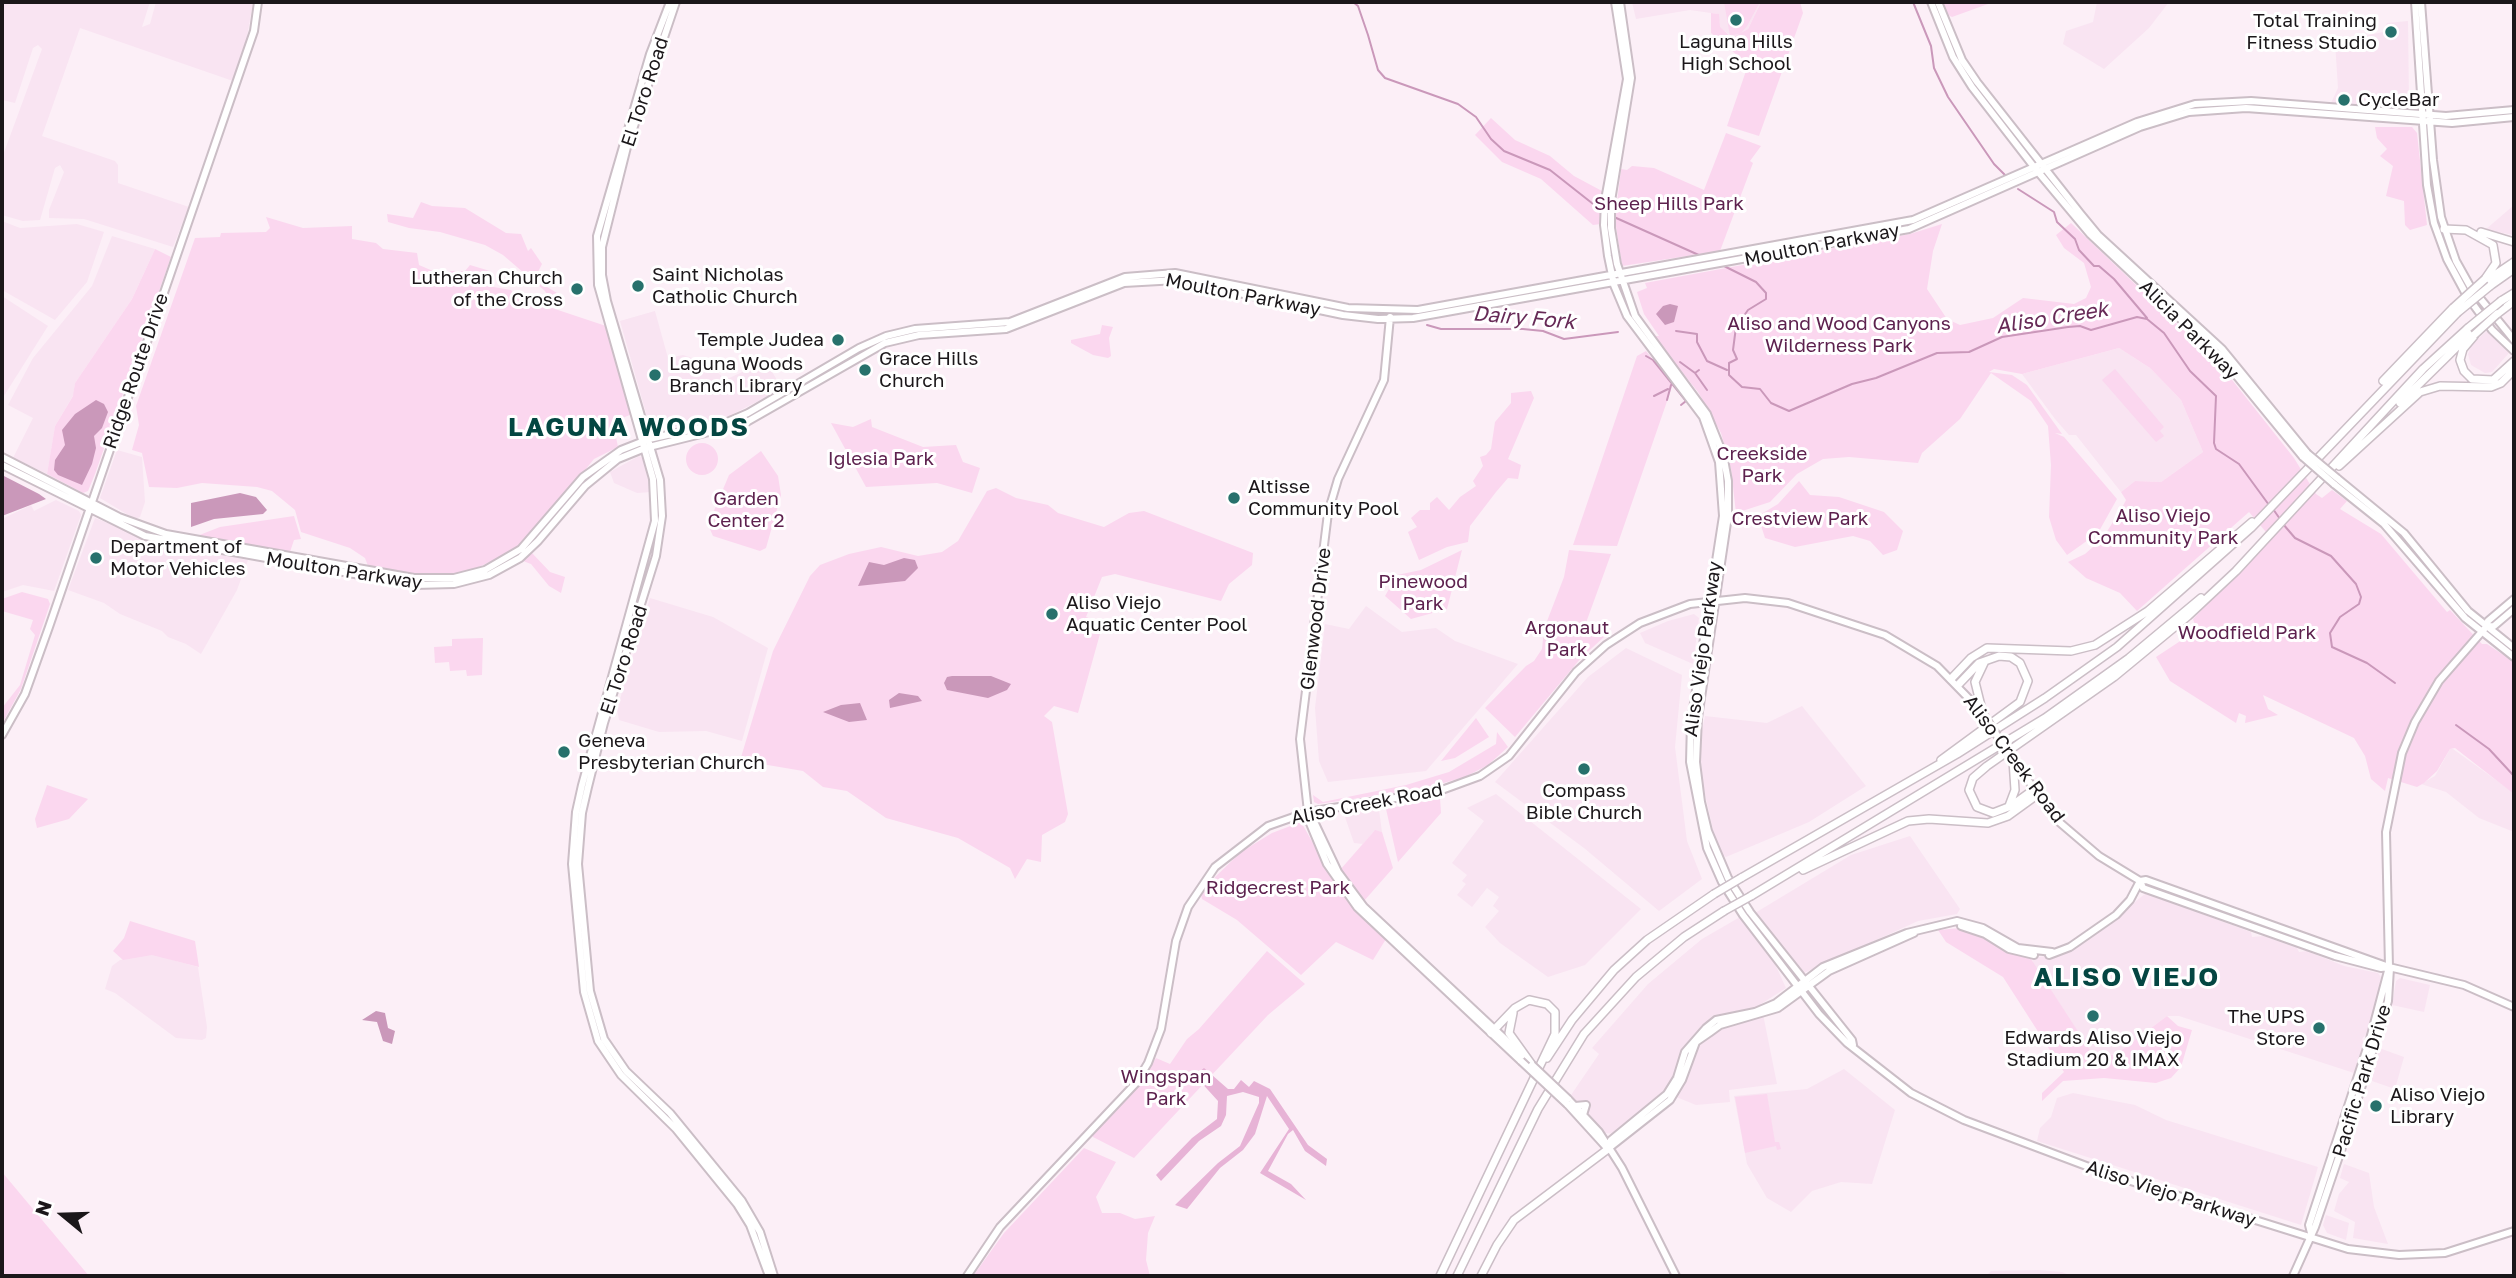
<!DOCTYPE html>
<style>
body{margin:0}
#map{position:relative;width:2516px;height:1278px;overflow:hidden;background:#fceff7;font-family:"Golos Text",sans-serif}
canvas{display:block}
.frame{position:absolute;inset:0;border:4px solid #1b171a;pointer-events:none}
.north{position:absolute;left:28px;top:1180px;width:70px;height:70px;-webkit-text-stroke:5px #fff;paint-order:stroke;rotate:289deg;font-size:19px;font-weight:700;line-height:28px;text-align:center;color:#1b171a}
.north::after{content:'';display:block;margin:auto;width:24px;height:32px;background:#1b171a;clip-path:polygon(50% 0,100% 100%,50% 72%,0 100%)}
</style>
<div id="map">
<canvas width="2516" height="1278"></canvas>
<div class="frame"></div>
<div class="north">N</div>
</div>
<script>
const g = document.querySelector('canvas').getContext('2d');
g.lineJoin = 'round';
function paint(path, color) {
  g.fillStyle = color;
  g.fill(path, 'evenodd');
}
function poly(rows) {
  const path = new Path2D();
  for (const r of rows) {
    if (r.length === 3) {
      path.moveTo(r[0] + r[2], r[1]);
      path.arc(r[0], r[1], r[2], 0, 2 * Math.PI);
      continue;
    }
    path.moveTo(r[0], r[1]);
    for (let i = 2; i < r.length; i += 2) path.lineTo(r[i], r[i + 1]);
  }
  return path;
}
function stroke(path, color, width, dash) {
  g.strokeStyle = color;
  g.lineWidth = width;
  g.lineCap = dash ? 'butt' : 'round';
  g.setLineDash(dash || []);
  g.stroke(path);
}
function write(font, color, halo, rows, align = 'center') {
  g.font = font + ' "Golos Text",sans-serif';
  g.lineWidth = 6;
  g.setLineDash([]);
  g.textBaseline = 'middle';
  g.strokeStyle = halo;
  g.fillStyle = color;
  for (const [text, x, y, turn = 0] of rows) {
    g.save();
    g.translate(x, y);
    g.rotate((+turn || 0) * Math.PI / 180);
    g.textAlign = isNaN(turn) ? turn : align;
    if (halo) g.strokeText(text, 0, 0);
    g.fillText(text, 0, 0);
    g.restore();
  }
}
paint(poly([
 [2,2,150,2,142,27,150,24,156,2,253,2,245,49,233,81,80,28,42,136,115,161,118,165,118,183,189,207,173,247,84,219,49,218,49,210,64,172,60,165,55,168,40,220,23,221,2,215,2,158,42,49,38,45,33,48,15,103,2,100],
 [1632,2,1761,2,1748,29,1733,37,1720,28,1718,14,1690,10,1636,19],
 [2097,2,2169,2,2149,28,2104,69,2063,44,2066,31,2093,22],
 [2408,21,2409,102,2398,101,2398,107,2331,103,2338,88,2335,42,2383,32,2387,23],
 [2514,205,2514,235,2485,230],
 [2,221,20,228,77,224,104,232,87,282,55,320,2,290],
 [112,236,155,249,132,299,75,383,74,394,55,426,47,474,13,458,33,418,8,405,33,358,92,286],
 [2,296,48,326,2,399],
 [655,311,668,358,683,355,710,364,725,380,766,361,782,389,729,416,651,431,620,321],
 [2487,331,2509,353,2492,372,2485,373,2471,365,2468,354,2472,344],
 [2119,348,2150,368,2181,400,2203,452,2161,482,2135,481,2121,492,2076,435,2069,435,2055,419,2022,374],
 [117,450,142,457,145,502,140,517,135,519,100,498],
 [639,456,643,458,651,492,637,493,614,483,610,472],
 [56,500,79,511,81,515,54,591,23,585,2,592,2,519,31,505,34,511],
 [95,518,165,545,248,560,237,590,201,654,186,644,168,637,162,631,120,614,104,603,68,590],
 [650,598,713,617,768,648,742,741,706,731,659,732,619,720,617,709],
 [1366,606,1402,632,1436,628,1455,641,1518,664,1426,771,1328,782,1319,761,1315,708,1325,624,1349,629],
 [1694,614,1699,618,1693,664,1645,643,1640,633,1668,621],
 [1626,648,1682,675,1675,747,1687,841,1702,879,1659,911,1584,848,1495,782,1588,677],
 [1802,706,1866,786,1809,822,1726,857,1720,853,1714,835,1702,781,1700,741,1705,716,1767,723],
 [2450,749,2453,749,2514,793,2514,832,2479,818,2446,792,2421,784,2435,776],
 [1496,794,1641,909,1585,965,1548,977,1500,943,1485,927,1499,911,1493,906,1499,897,1487,888,1472,907,1457,895,1466,884,1462,881,1467,875,1452,863,1484,821,1467,808],
 [1376,808,1379,810,1382,832,1374,831,1363,844,1354,843,1345,817,1348,813],
 [1910,836,1960,909,1957,914,1918,921,1804,973,1755,913,1851,855],
 [2146,893,2251,932,2252,937,2264,936,2297,948,2299,952,2307,951,2344,966,2378,973,2381,977,2376,1004,2368,1032,2362,1039,2364,1043,2354,1073,2179,1016,2167,1016,2115,1055,2092,1053,2033,965,2032,958,2061,954,2098,932],
 [1740,917,1775,964,1786,988,1761,1004,1777,1084,1729,1090,1730,1102,1696,1105,1664,1092,1616,1134,1605,1133,1571,1095,1599,1054,1592,1048,1648,984,1702,939],
 [152,954,198,967,207,1027,206,1038,202,1040,176,1038,115,993,105,989,112,966,120,960],
 [2400,978,2430,985,2424,1012,2392,1005,2396,981],
 [2379,1048,2404,1057,2395,1089,2372,1081,2370,1076],
 [1844,1069,1895,1110,1872,1184,1841,1182,1812,1191,1791,1212,1767,1198,1747,1164,1734,1096,1807,1089],
 [2073,1093,2135,1105,2166,1120,2318,1167,2301,1225,2037,1141,2040,1128,2051,1117,2057,1098],
 [2344,1164,2369,1173,2374,1207,2388,1244,2353,1238,2355,1222,2334,1211,2339,1194,2349,1182,2340,1178],
 [2326,1215,2349,1223,2346,1240,2327,1233,2323,1225],
 [2039,1270,2062,1272,2072,1276,1986,1276,1991,1271]
]), '#f9e4f2');
paint(poly([
 [1724,2,1760,2,1747,26,1741,33,1731,36,1733,37,1748,29,1761,2,1800,2,1803,13,1759,136,1727,126,1747,68,1744,61,1711,33,1711,13,1719,14,1720,27,1730,36],
 [1943,2,1988,2,1988,4,1952,17,1948,15],
 [1491,118,1515,140,1550,156,1574,176,1602,191,1601,224,1593,225,1541,179,1502,162,1475,135],
 [2375,127,2412,127,2417,133,2427,225,2410,230,2405,225,2404,201,2386,196,2393,166,2380,156,2387,149,2377,138],
 [1726,133,1761,146,1750,161,1753,163,1720,251,1622,266,1615,220,1621,169,1627,170,1632,166,1654,168,1704,190],
 [421,202,432,206,465,208,506,233,521,234,528,251,531,248,542,264,538,272,539,282,557,293,552,308,606,326,632,414,613,422,618,447,594,459,536,530,513,551,479,567,453,574,410,574,368,566,365,558,350,548,301,532,295,510,272,491,257,487,202,483,177,488,149,487,142,453,132,450,139,425,136,406,195,238,220,237,221,233,266,232,270,228,266,217,303,228,352,226,352,239,376,243,383,249,417,253,419,265,433,271,465,271,470,265,490,271,488,286,511,290,518,299,546,305,549,299,545,291,503,255,485,245,440,232,409,228,388,222,387,214,413,218],
 [2071,223,2221,366,2294,458,2316,494,2322,498,2332,490,2347,501,2340,509,2381,534,2447,612,2450,610,2482,644,2487,644,2514,662,2514,794,2455,748,2450,749,2437,771,2424,783,2417,787,2388,778,2385,791,2371,779,2365,756,2354,738,2263,695,2268,709,2278,715,2245,723,2246,716,2239,713,2236,723,2170,681,2156,657,2197,630,2193,619,2271,538,2249,512,2137,611,2120,593,2086,578,2068,562,2085,554,2103,538,2124,504,2126,500,2121,492,2135,481,2161,482,2203,452,2181,400,2150,368,2119,348,2022,374,1994,369,1989,372,2012,375,2027,385,2062,434,2055,433,2064,437,2117,499,2098,533,2067,555,2056,540,2049,517,2051,465,2048,426,2031,401,1991,373,1960,419,1922,453,1918,463,1849,457,1823,459,1797,474,1770,502,1736,513,1731,469,1721,433,1698,392,1653,336,1659,336,1644,314,1637,292,1647,288,1645,283,1910,234,1942,224,1933,251,1927,289,1947,319,1960,325,1993,318,2023,298,2074,304,2086,298,2091,287,2084,263,2064,248,2056,235],
 [155,249,171,257,95,474,88,491,83,493,47,474,55,426,73,396,75,383,132,299],
 [1102,325,1113,327,1109,338,1111,356,1108,358,1093,355,1071,343,1071,340,1100,334],
 [1646,351,1673,384,1617,546,1573,545,1637,356],
 [2115,369,2164,427,2160,431,2164,436,2156,442,2102,380],
 [1531,391,1534,398,1508,459,1521,465,1518,479,1508,478,1496,492,1470,526,1468,542,1447,547,1419,560,1408,532,1417,527,1411,518,1420,510,1430,510,1430,503,1437,497,1449,510,1460,497,1476,486,1473,481,1483,466,1480,457,1486,455,1491,449,1495,422,1511,403,1511,393],
 [871,419,872,427,923,447,956,445,963,462,980,468,972,493,937,483,866,487,831,423,853,427],
 [702,459,16],
 [761,451,778,476,781,495,766,548,760,551,713,536,708,525,729,475],
 [1799,481,1810,495,1839,497,1884,512,1903,531,1897,550,1883,555,1870,541,1853,536,1795,547,1765,538,1758,516,1778,504],
 [996,488,1016,498,1048,505,1058,513,1104,527,1129,513,1144,511,1253,553,1252,565,1229,584,1221,601,1115,574,1102,577,1086,617,1103,623,1078,713,1054,706,1044,716,1052,722,1068,814,1065,822,1042,835,1041,862,1027,859,1015,879,1010,868,958,838,886,818,847,791,823,787,803,771,756,763,748,767,739,764,773,651,810,576,820,565,849,554,881,547,918,556,942,552,958,541,987,491],
 [294,516,301,539,294,540,290,552,197,536,220,527],
 [1462,550,1447,609,1411,619,1385,596,1397,575,1421,570],
 [1569,550,1611,554,1587,620,1588,628,1604,637,1581,658,1515,737,1485,708,1526,666,1534,661,1542,649,1544,629,1564,577],
 [532,553,550,572,565,577,561,593,549,586,531,564,523,561],
 [22,592,48,599,50,604,21,689,2,724,2,708,20,685,35,635,30,629,33,620,2,611,2,599],
 [483,638,482,675,467,676,466,670,450,671,449,662,435,663,434,647,452,646,452,639],
 [1476,718,1489,737,1455,758,1441,761],
 [1497,732,1508,747,1488,765,1465,777,1422,789,1318,804,1314,802,1313,795,1323,802,1406,785,1449,772,1496,744],
 [47,785,88,799,69,819,37,828,35,819],
 [1440,798,1441,813,1398,862,1386,809],
 [1301,822,1338,887,1386,939,1373,960,1336,942,1301,975,1237,920,1202,899,1201,895,1211,881,1241,852,1272,833],
 [1375,830,1382,832,1393,868,1364,901,1340,870],
 [130,921,195,941,199,967,152,955,123,960,113,951,124,938],
 [1961,928,1976,932,2010,952,2031,959,2092,1053,2115,1055,2167,1016,2178,1026,2192,1030,2181,1067,2171,1078,2156,1083,2104,1078,2063,1081,2042,1101,2042,1093,2064,1072,2003,977,1946,942,1938,930],
 [1267,951,1305,984,1268,1015,1134,1158,1093,1137,1092,1132,1134,1091,1156,1058,1170,1064,1187,1039,1199,1029],
 [1767,1094,1775,1142,1779,1142,1781,1149,1777,1150,1776,1146,1745,1153,1735,1097],
 [1084,1148,1116,1162,1096,1197,1102,1213,1120,1213,1135,1219,1155,1216,1148,1233,1146,1260,1150,1276,973,1276,1004,1233],
 [2,1172,89,1276,2,1276]
]), '#fbd7ef');
paint(poly([
 [1204,1068,1228,1089,1234,1089,1241,1080,1249,1087,1254,1081,1270,1089,1308,1145,1327,1159,1326,1166,1305,1151,1293,1130,1288,1134,1268,1171,1291,1184,1306,1200,1260,1173,1289,1129,1267,1096,1255,1134,1243,1150,1220,1168,1187,1209,1175,1205,1218,1163,1240,1146,1259,1103,1259,1097,1243,1092,1227,1096,1226,1115,1221,1126,1199,1141,1161,1181,1156,1175,1192,1138,1217,1119,1218,1101,1198,1079,1198,1073]
]), '#e7b3d6');
paint(poly([
 [1670,304,1678,306,1674,322,1665,325,1656,314,1663,306],
 [96,400,104,404,108,412,102,428,94,436,96,448,92,464,82,485,58,475,54,470,55,460,65,445,62,430,75,414],
 [2,475,39,494,46,499,2,516],
 [240,493,256,497,267,510,263,514,214,519,191,527,191,503],
 [904,558,915,560,918,568,905,581,858,586,869,562,884,565],
 [952,676,991,676,1011,684,1007,690,988,698,947,690,944,683,947,677],
 [899,693,918,696,922,701,890,708,889,700],
 [860,703,867,720,849,722,823,712,841,705],
 [376,1011,385,1013,388,1028,395,1031,392,1044,383,1041,377,1022,362,1020]
]), '#ca98ba');
stroke(poly([
 [1353,2,1358,6,1368,35,1378,70,1385,78,1458,104,1476,117,1491,139,1504,151,1550,170,1602,211],
 [1913,2,1931,46,1934,68,1948,97,1994,164,2005,175],
 [2018,189,2054,212,2057,222,2075,239,2079,250,2094,266,2099,266,2114,279,2147,318],
 [1614,217,1701,256],
 [1722,265,1756,282,1766,293,1766,299,1748,310,1736,327,1733,350,1737,359,1729,363,1729,375,1742,387,1760,389,1771,403,1789,411,1852,384,1876,378,1937,353,1969,352,2002,337,2068,327,2080,326,2091,330,2137,317,2147,319,2164,333,2190,371,2216,396,2214,443,2216,449,2239,464,2269,505],
 [1427,325,1441,329,1523,329,1543,331,1564,339,1618,332],
 [1676,331,1697,334,1697,342,1707,361,1727,370],
 [1646,356,1653,360,1686,401,1681,405],
 [1680,362,1695,373],
 [1699,370,1695,373,1707,390],
 [1654,396,1668,389],
 [1667,400,1671,385],
 [2273,509,2280,519],
 [2283,524,2295,538,2331,556,2356,584,2361,597,2359,604,2340,617,2330,633,2332,647,2367,663,2395,683],
 [2456,725,2489,749,2514,776]
]), '#ca98ba', 2);
const major = poly([
 [670,2,650,54,597,236,598,285,653,479,655,521,582,785,576,812,572,864,584,992,598,1041,621,1075,676,1129,737,1204,750,1225,769,1276],
 [676,2,627,147,602,247,602,275,607,301,660,480,662,516,656,556,604,723,588,787,582,813,578,864,590,991,604,1039,626,1071,670,1113,742,1201,760,1232,774,1276],
 [1615,2,1627,79,1605,200,1604,225,1608,256,1614,285,1627,316,1703,417,1719,462,1723,516,1691,722,1690,762,1707,848,1722,882,1743,915,1819,1014,1847,1043,1911,1093,1964,1120,2105,1173,2348,1249,2399,1255,2445,1253,2514,1231],
 [1620,2,1631,78,1611,201,1611,228,1617,264,1635,316,1707,414,1723,454,1728,481,1728,516,1698,718,1696,762,1701,802,1708,831,1728,878,1750,912,1852,1040,1853,1045],
 [1931,2,1953,57,1972,87,2034,167,2090,234,2222,358,2303,457],
 [1938,2,1962,60,1977,82,2080,213,2098,235,2222,349,2307,453],
 [2415,2,2427,185,2434,223,2447,259,2467,296,2492,330,2514,351],
 [2421,2,2433,160,2441,217,2456,261,2470,286,2514,340],
 [1390,317,1384,380,1338,479,1328,513,1300,739,1309,821,1327,864,1357,907,1521,1061],
 [2,457,119,517,166,534,414,578,454,578,485,570,521,549,583,477,621,450,649,439,727,422,748,413,859,348,886,336,915,329,1010,322,1125,277,1175,273,1348,308,1418,310,1913,220,2137,122,2195,104,2251,101,2446,116,2514,110],
 [2,465,145,536,415,585,454,584,489,575,520,558,538,541,585,486,618,459,645,448,745,423,885,343,919,335,1006,329,1124,283,1177,280,1343,315,1378,319,1413,318,1909,229,2140,127,2189,112,2246,108,2452,123,2514,117],
 [2337,478,2404,533,2468,611,2514,648],
 [2334,484,2384,524,2465,618,2514,657],
 [2486,627,2494,626,2514,609],
 [2,735,25,694,49,627,254,31,258,2],
 [2013,760,2058,821,2099,856,2140,881,2143,888,2335,956,2381,968,2389,967],
 [1310,813,1338,872,1364,907,1522,1055],
 [2140,881,2146,880,2389,967,2464,985,2514,1007],
 [1961,926,1985,934,2009,949,2034,955],
 [2049,955,2070,947,2116,915,2130,900,2140,881],
 [1568,1099,1599,1132,1622,1168,1676,1276],
 [1567,1104,1607,1148],
 [1575,1106,1586,1105,1583,1115],
 [1609,1148,1670,1100,1682,1080,1696,1042,1709,1033,1720,1025,1778,1008,1829,971,1914,933],
 [1608,1149,1611,1140,1667,1094,1677,1078,1685,1052,1706,1028,1716,1020,1755,1012,1776,1003,1823,967,1907,933,1957,921,1983,928,2018,948,2052,952],
 [2311,1233,2309,1225,2370,1039,2389,967,2386,832,2402,753,2415,722,2439,681,2486,627,2488,621,2514,599],
 [967,1276,1000,1227,1136,1083,1148,1063,1161,1029,1176,941,1188,907,1215,867,1268,826,1308,812,1439,791,1480,776,1509,756,1576,672,1606,645,1640,623,1690,604,1745,598,1788,603,1885,635,1937,666,1982,712],
 [2293,1276,2315,1227,2349,1127,2388,1001,2390,968]
]);
const highway = poly([
 [2444,229,2466,230,2493,245,2496,263,2485,279],
 [2481,232,2514,242],
 [2486,281,2514,262],
 [2490,286,2514,269],
 [2501,301,2514,293],
 [2497,314,2514,301],
 [2474,336,2463,349,2460,360,2464,371,2472,379,2493,380,2514,361],
 [2383,381,2453,308],
 [2400,403,2472,332],
 [2339,466,2420,392,2440,386,2491,387,2501,383,2514,370],
 [1951,679,1971,658,1987,648,2071,651,2095,645,2148,611,2252,522],
 [1983,714,1975,682,1984,663],
 [1941,760,2020,702,2028,681,2020,663,2011,657,1999,656,1979,663,1958,685],
 [2033,790,2011,806,1993,813,1977,807,1969,790,1973,778,1987,766,2114,677,2188,616,2236,571,2423,369,2468,328],
 [2009,806,2015,790,2013,760],
 [1803,870,1908,821,1929,819,1988,823,2008,816,2037,795],
 [1741,878,1957,754,2045,698,2117,647,2251,528,2457,313],
 [1751,896,2045,718,2129,658,2201,598],
 [1513,1013,1509,1033,1532,1065],
 [1547,1058,1572,1020,1614,970,1647,940,1714,894],
 [1440,1276,1555,1034,1555,1012,1547,1004,1529,1000,1515,1008,1491,1033],
 [1457,1276,1538,1109,1584,1034,1636,977,1684,937,1724,911],
 [1481,1276,1497,1245,1514,1220,1608,1149]
]);
stroke(major, '#cbbec6', 10);
stroke(highway, '#cbbec6', 10);
stroke(major, '#fff', 6);
stroke(highway, '#fff', 7);
const majorBridge = poly([
 [2307,453,2337,478],
 [2303,457,2334,484],
 [1983,714,2013,760],
 [1521,1061,1567,1104],
 [1532,1065,1568,1099]
]);
const highwayBridge = poly([
 [2453,308,2485,279],
 [2457,313,2490,286],
 [2468,328,2501,301],
 [2474,335,2497,314],
 [1714,894,1741,878],
 [1724,911,1751,896]
]);
stroke(majorBridge, '#cbbec6', 10, []);
stroke(highwayBridge, '#cbbec6', 10, []);
stroke(majorBridge, '#fff', 6);
stroke(highwayBridge, '#fff', 7);
for (const [x, y, r, color] of [
 [1736,20,7,"#27716c"],
 [2391,32,7,"#27716c"],
 [2344,100,7,"#27716c"],
 [638,286,7,"#27716c"],
 [577,289,7,"#27716c"],
 [838,340,7,"#27716c"],
 [865,370,7,"#27716c"],
 [655,375,7,"#27716c"],
 [1234,498,7,"#27716c"],
 [96,558,7,"#27716c"],
 [1052,614,7,"#27716c"],
 [564,752,7,"#27716c"],
 [1584,769,7,"#27716c"],
 [2093,1016,7,"#27716c"],
 [2319,1028,7,"#27716c"],
 [2376,1106,7,"#27716c"]
]) {
  const dot = new Path2D();
  dot.arc(x, y, r, 0, 2 * Math.PI);
  g.fillStyle = color;
  g.fill(dot);
  stroke(dot, '#fff', 2.5);
}
write('19px', '#1b171a', '#fff', [
 ["Total Training",2377,21,"right"],
 ["Fitness Studio",2377,43,"right"],
 ["Laguna Hills",1736,42,"center"],
 ["High School",1736,64,"center"],
 ["CycleBar",2358,100],
 ["Saint Nicholas",652,275],
 ["Catholic Church",652,297],
 ["Lutheran Church",563,278,"right"],
 ["of the Cross",563,300,"right"],
 ["Temple Judea",824,340,"right"],
 ["Grace Hills",879,359],
 ["Church",879,381],
 ["Laguna Woods",669,364],
 ["Branch Library",669,386],
 ["Altisse",1248,487],
 ["Community Pool",1248,509],
 ["Department of",110,547],
 ["Motor Vehicles",110,569],
 ["Aliso Viejo",1066,603],
 ["Aquatic Center Pool",1066,625],
 ["Geneva",578,741],
 ["Presbyterian Church",578,763],
 ["Compass",1584,791,"center"],
 ["Bible Church",1584,813,"center"],
 ["The UPS",2305,1017,"right"],
 ["Store",2305,1039,"right"],
 ["Edwards Aliso Viejo",2093,1038,"center"],
 ["Stadium 20 & IMAX",2093,1060,"center"],
 ["Aliso Viejo",2390,1095],
 ["Library",2390,1117]
], 'left');
write('19px', '#1b171a', '#fff', [
 ["El Toro Road",645,92,-72],
 ["Moulton Parkway",1822,245,-11],
 ["Moulton Parkway",1243,295,11],
 ["Alicia Parkway",2189,330,45],
 ["Ridge Route Drive",136,371,-71],
 ["Moulton Parkway",344,571,9],
 ["Glenwood Drive",1316,619,-83],
 ["Aliso Viejo Parkway",1703,649,-82],
 ["El Toro Road",624,660,-72],
 ["Aliso Creek Road",2014,759,53],
 ["Aliso Creek Road",1367,804,-11],
 ["Pacific Park Drive",2362,1081,-73],
 ["Aliso Viejo Parkway",2171,1194,18]
]);
write('19px', '#5d214e', '#fff', [
 ["Sheep Hills Park",1669,204],
 ["Aliso and Wood Canyons",1839,324],
 ["Wilderness Park",1839,346],
 ["Creekside",1762,454],
 ["Park",1762,476],
 ["Iglesia Park",881,459],
 ["Garden",746,499],
 ["Center 2",746,521],
 ["Aliso Viejo",2163,516],
 ["Community Park",2163,538],
 ["Crestview Park",1800,519],
 ["Pinewood",1423,582],
 ["Park",1423,604],
 ["Argonaut",1567,628],
 ["Park",1567,650],
 ["Woodfield Park",2247,633],
 ["Ridgecrest Park",1278,888],
 ["Wingspan",1166,1077],
 ["Park",1166,1099]
]);
write('italic 21px', '#672a57', '#fff', [
 ["Dairy Fork",1524,318,5],
 ["Aliso Creek",2052,318,-9]
]);
g.letterSpacing = '2px';
write('bold 26px', '#044642', '#fff', [
 ["LAGUNA WOODS",629,428],
 ["ALISO VIEJO",2127,978]
]);
g.letterSpacing = '0px';
</script>
